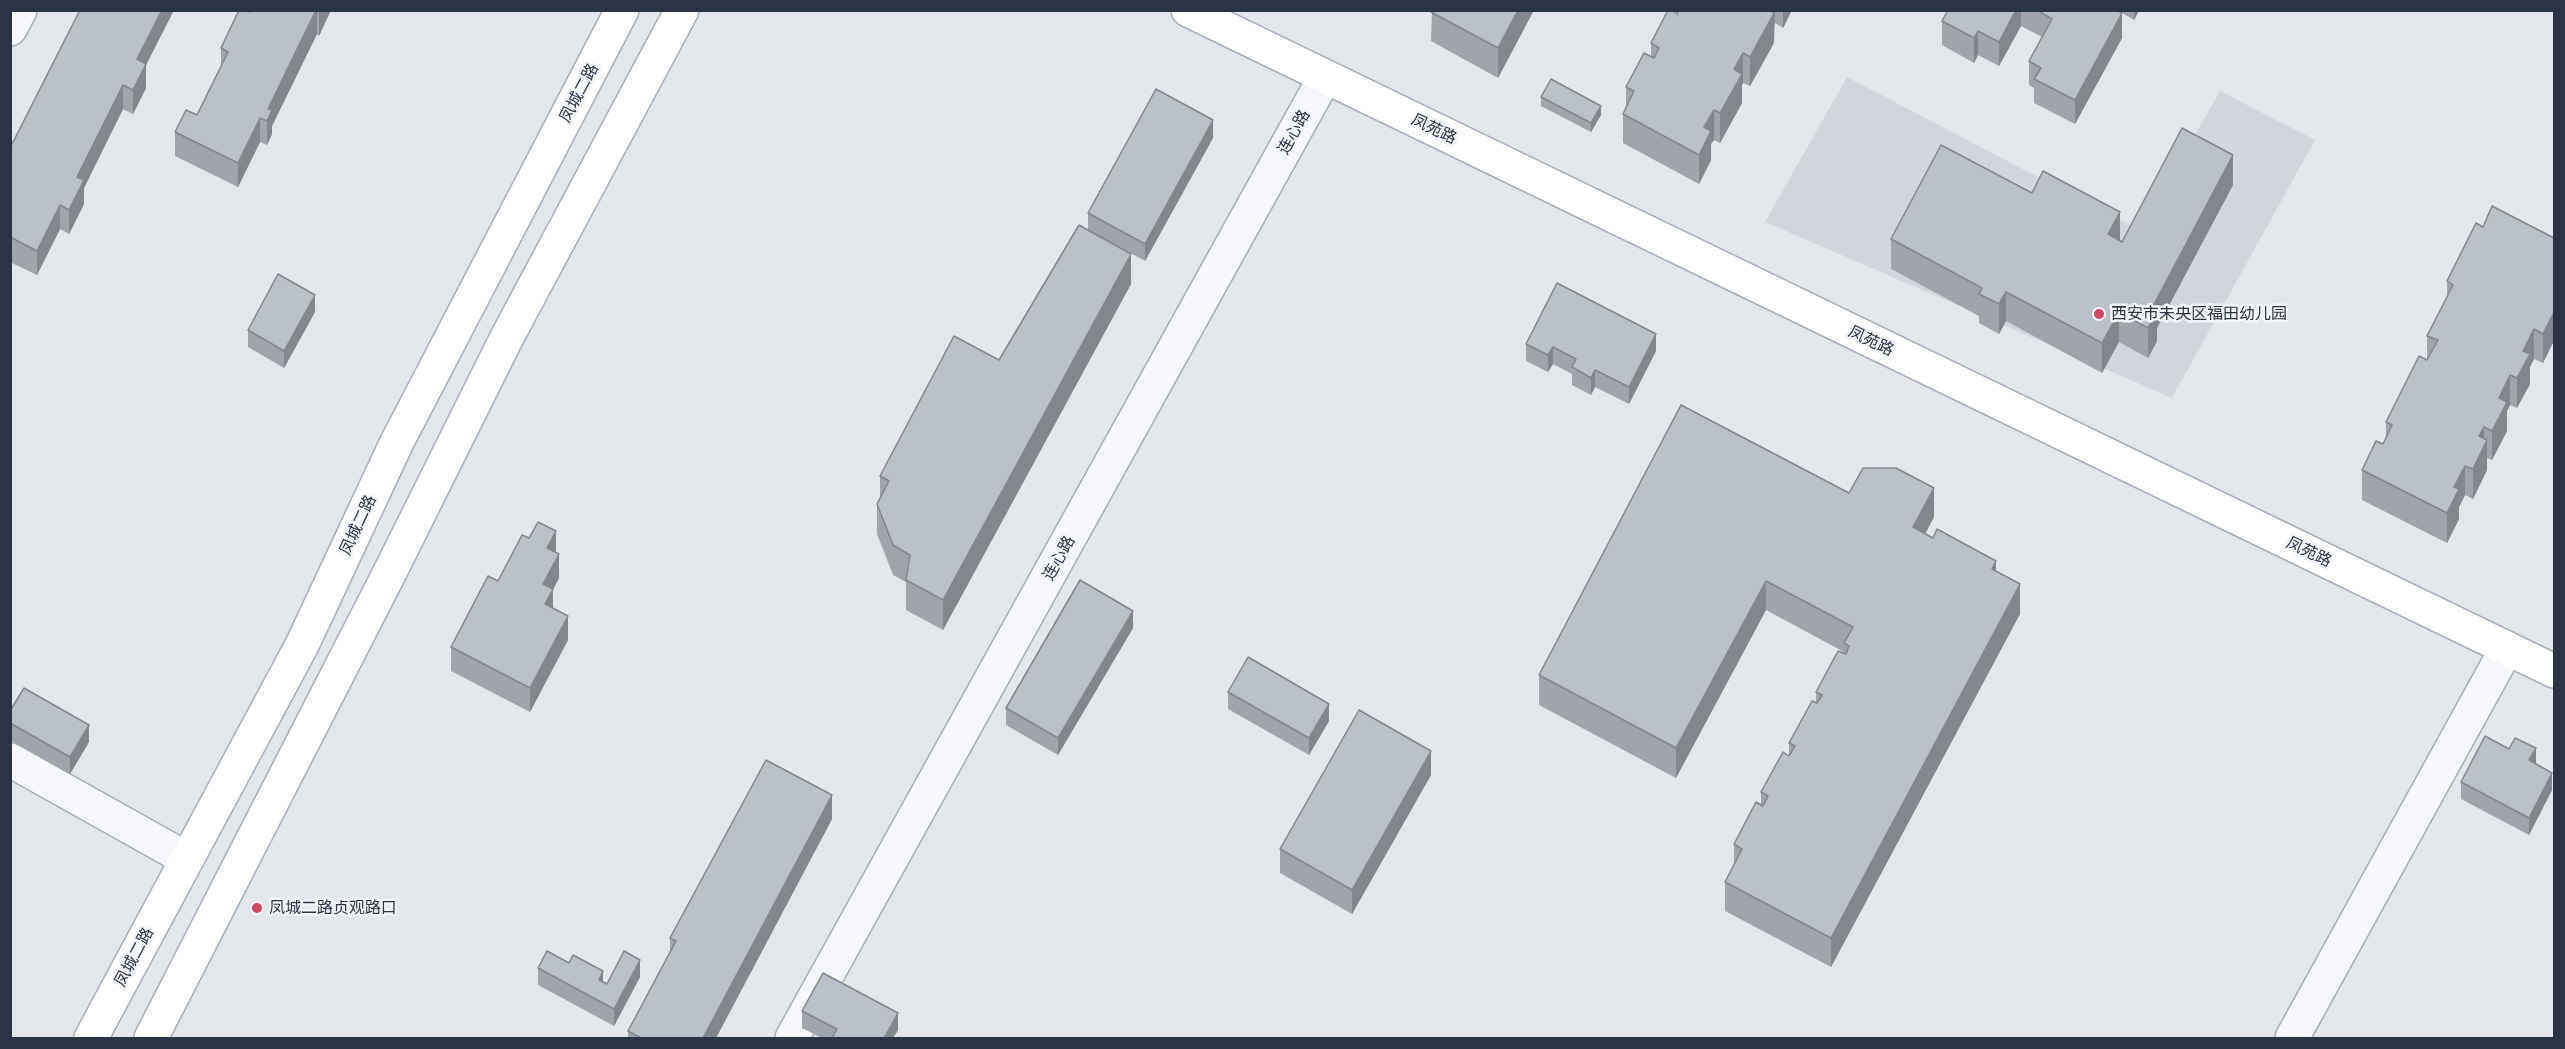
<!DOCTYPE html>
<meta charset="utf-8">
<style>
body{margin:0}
#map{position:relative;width:2565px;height:1049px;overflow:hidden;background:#e3e7ec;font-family:"Golos Text",sans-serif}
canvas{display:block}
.frame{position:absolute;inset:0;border:12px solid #2a3444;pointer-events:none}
</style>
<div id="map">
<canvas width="2565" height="1049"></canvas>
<div class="frame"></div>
</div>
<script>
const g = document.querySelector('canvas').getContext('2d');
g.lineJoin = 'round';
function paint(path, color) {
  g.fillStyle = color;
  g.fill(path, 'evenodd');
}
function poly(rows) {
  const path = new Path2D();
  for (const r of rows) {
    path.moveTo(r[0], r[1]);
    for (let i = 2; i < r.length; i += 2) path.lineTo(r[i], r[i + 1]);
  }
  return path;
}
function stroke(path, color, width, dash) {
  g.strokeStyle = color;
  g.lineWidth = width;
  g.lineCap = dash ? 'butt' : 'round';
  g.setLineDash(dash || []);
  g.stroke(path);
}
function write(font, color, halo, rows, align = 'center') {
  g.font = font + ' "Golos Text","Noto Sans SC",sans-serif';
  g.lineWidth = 5;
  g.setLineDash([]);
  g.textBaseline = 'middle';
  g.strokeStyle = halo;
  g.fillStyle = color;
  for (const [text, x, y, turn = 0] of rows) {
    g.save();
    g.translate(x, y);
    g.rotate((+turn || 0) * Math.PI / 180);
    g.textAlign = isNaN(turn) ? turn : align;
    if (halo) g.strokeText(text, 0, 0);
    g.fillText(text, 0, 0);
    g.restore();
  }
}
paint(poly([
 [1847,77,2141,231,2220,91,2315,140,2172,398,1765,222]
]), '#d1d6de');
const street = poly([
 [10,29,20,10],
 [10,760,187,859],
 [792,1038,1325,77],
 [2292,1038,2507,648]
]);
const secondary = poly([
 [1188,10,2554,671],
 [91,1038,302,645,397,442,622,10],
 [151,1038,391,570,506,339,682,10]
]);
stroke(street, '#a8aeb6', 36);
stroke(secondary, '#a8aeb6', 36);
stroke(street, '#f6f7fa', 33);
stroke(secondary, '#fff', 33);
paint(poly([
 [80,10,174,10,146,65,146,88,133,114,123,109,84,188,84,204,69,234,60,229,37,275,10,262,10,148],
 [250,10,331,10,319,36,317,34,272,126,272,134,267,145,260,142,238,187,175,156,175,132,197,115,221,67,221,48],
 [1432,10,1534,10,1498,78,1431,41],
 [1679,10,1792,10,1783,28,1775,23,1774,25,1774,43,1750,86,1743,83,1742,85,1742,103,1720,143,1714,140,1711,144,1711,160,1699,184,1623,143,1623,114,1626,106,1626,87,1651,57,1651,43,1677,14],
 [1948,10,2116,10,2122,38,2075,124,2034,103,2034,88,2029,85,2029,61,2042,37,2021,26,1999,66,1978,55,1974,63,1942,45,1942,21],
 [2117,10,2139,10,2134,20],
 [1541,97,1601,115,1591,132,1541,106],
 [1213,138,1145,261,1088,230,1088,213],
 [2233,185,2157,328,2157,341,2148,358,2119,342,2102,373,2006,321,1999,334,1979,323,1979,316,1891,269,1891,239,2120,241,2122,242],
 [2483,227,2554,238,2543,363,2534,359,2530,367,2530,384,2517,408,2510,405,2507,411,2507,431,2492,460,2487,458,2487,470,2473,499,2465,495,2459,507,2459,519,2447,543,2362,500,2362,470,2383,444,2386,438,2386,422,2427,360,2427,336,2447,298,2447,281],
 [1131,284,943,630,906,610,906,582,893,575,877,534,877,504,880,498,880,476,999,360],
 [315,312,284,368,248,347,248,330],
 [1526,344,1656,351,1629,404,1595,387,1591,395,1572,385,1572,374,1553,364,1548,372,1526,361],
 [1849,493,1934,517,1925,534,1996,571,2020,614,1831,967,1725,911,1725,882,1734,865,1734,844,1761,805,1761,792,1789,756,1789,743,1816,703,1816,692,1844,654,1844,652,1766,610,1676,778,1539,705,1539,675],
 [556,553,559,578,553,589,553,608,568,640,530,712,451,671,451,647,498,581],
 [1133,628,1058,755,1006,725,1006,708],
 [1228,692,1329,721,1309,755,1228,709],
 [10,711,89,742,70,774,10,740],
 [2536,763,2552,790,2529,835,2461,799,2461,782],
 [1431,775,1352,914,1280,873,1280,849],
 [832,819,716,1038,628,1038,628,1031,670,951,670,938],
 [538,968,603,982,607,984,640,977,614,1026,538,985],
 [802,1011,898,1030,893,1038,822,1038,802,1028]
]), '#a0a5ad');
paint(poly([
 [162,10,174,10,146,65,146,88,133,114,133,90,137,59],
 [317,10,317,34,272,126,272,134,267,145,267,121,268,109],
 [320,10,331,10,319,36,319,11],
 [1518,10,1534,10,1498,78,1498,48],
 [1766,10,1775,10,1774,43,1750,86,1750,57],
 [1783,10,1792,10,1783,28],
 [2016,10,2021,10,2021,26,1999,66,1999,42],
 [2134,10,2139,10,2134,20],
 [2122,13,2122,38,2075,124,2075,100],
 [1978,31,1978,55,1974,63,1974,38],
 [1743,53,1743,83,1742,85,1742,103,1720,143,1720,113,1734,69],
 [123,85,123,109,84,188,84,204,69,234,69,210,77,177],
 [1601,106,1601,115,1591,132,1591,123],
 [1714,110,1714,140,1711,144,1711,160,1699,184,1699,155,1704,127],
 [260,118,260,142,238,187,238,163],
 [1213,120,1213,138,1145,261,1145,244],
 [2233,155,2233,185,2157,328,2157,341,2148,358,2148,328,2152,308],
 [60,205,60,229,37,275,37,251],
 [2120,212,2120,242,2108,234],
 [1131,254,1131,284,943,630,943,600],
 [2006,292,2006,321,1999,334,1999,304],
 [315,295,315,312,284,368,284,351],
 [2119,312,2119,342,2102,373,2102,343],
 [2554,312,2554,341,2543,363,2543,334],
 [2534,329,2534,359,2530,367,2530,384,2517,408,2517,378,2523,351],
 [1656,334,1656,351,1629,404,1629,387],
 [1553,347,1553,364,1548,372,1548,355],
 [1595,370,1595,387,1591,395,1591,378],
 [2510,375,2510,405,2507,411,2507,431,2492,460,2492,431,2499,398],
 [2484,427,2484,446,2487,440,2487,470,2473,499,2473,469,2479,436],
 [2465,466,2465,495,2459,507,2459,519,2447,543,2447,513,2454,487],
 [1934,488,1934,517,1913,557,1913,527],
 [556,531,556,555,547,548],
 [559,554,559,578,543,608,543,584],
 [1996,561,1996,590,1992,569],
 [1766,581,1766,610,1676,778,1676,748],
 [2020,584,2020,614,1831,967,1831,938],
 [553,589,553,613,545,604],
 [1133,611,1133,628,1058,755,1058,738],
 [568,616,568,640,530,712,530,688],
 [1329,704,1329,721,1309,755,1309,738],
 [89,725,89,742,70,774,70,757],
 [2536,748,2536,765,2529,760],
 [1431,751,1431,775,1352,914,1352,890],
 [2552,773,2552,790,2529,835,2529,818],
 [832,795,832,819,716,1038,703,1038],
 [640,960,640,977,614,1026,614,1009],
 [603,971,603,988,599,980],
 [898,1013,898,1030,893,1038,884,1038]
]), '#82868d');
const building = poly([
 [80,10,162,10,137,59,146,64,133,90,123,85,77,177,84,180,69,210,60,205,37,251,10,237,10,148,80,10],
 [239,10,247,10,250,12,250,10,316,10,268,109,272,110,267,121,260,118,238,163,175,132,186,110,197,115,228,52,221,48,239,10],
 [1432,10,1518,10,1498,48,1431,12,1432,10],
 [1668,10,1671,10,1677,14,1679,10,1769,10,1774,13,1750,57,1743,53,1734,69,1742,74,1720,113,1714,110,1704,127,1711,131,1699,155,1623,114,1634,91,1626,87,1644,53,1654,58,1659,48,1651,43,1668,10],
 [1948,10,2016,10,1999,42,1978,31,1974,38,1942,21,1948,10],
 [2037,10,2116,10,2122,13,2075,100,2034,79,2041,68,2029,61,2052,19,2037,10],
 [1551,79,1601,106,1591,123,1541,97,1551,79],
 [1156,89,1213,120,1145,244,1088,213,1156,89],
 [2182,128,2233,155,2152,308,2157,311,2148,328,2119,312,2102,343,2006,292,1999,304,1979,294,1982,288,1891,239,1941,145,2032,193,2043,171,2120,212,2108,234,2122,242,2182,128],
 [2492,206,2554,238,2554,312,2543,334,2534,329,2523,351,2530,354,2517,378,2510,375,2499,398,2507,402,2492,431,2484,427,2479,436,2487,440,2473,469,2465,466,2454,487,2459,489,2447,513,2362,470,2376,441,2383,444,2392,425,2386,422,2419,356,2427,360,2438,340,2427,336,2453,285,2447,281,2476,223,2483,227,2492,206],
 [1079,225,1131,254,943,600,906,580,910,555,893,545,877,504,889,481,880,476,954,336,999,360,1079,225],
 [278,274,315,295,284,351,248,330,278,274],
 [1557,283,1656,334,1629,387,1595,370,1591,378,1572,367,1576,359,1553,347,1548,355,1526,344,1557,283],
 [1681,405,1849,493,1863,468,1896,468,1934,488,1913,527,1933,538,1937,529,1996,561,1992,569,2020,584,1831,938,1725,882,1742,849,1734,844,1756,802,1763,806,1768,796,1761,792,1783,752,1789,756,1795,746,1789,743,1812,701,1817,703,1822,695,1816,692,1838,651,1846,654,1849,646,1844,643,1853,627,1766,581,1676,748,1539,675,1681,405],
 [538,522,556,531,547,548,559,554,543,584,553,589,545,604,568,616,530,688,451,647,488,576,498,581,522,535,529,538,538,522],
 [1080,580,1133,611,1058,738,1006,708,1080,580],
 [1248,657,1329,704,1309,738,1228,692,1248,657],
 [24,688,89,725,70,757,10,723,10,711,24,688],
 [1359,710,1431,751,1352,890,1280,849,1359,710],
 [2485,736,2509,749,2515,738,2536,748,2529,760,2552,773,2529,818,2461,782,2485,736],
 [766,760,832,795,703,1038,641,1038,628,1031,676,941,670,938,766,760],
 [547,951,569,963,573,955,603,971,599,980,607,984,624,951,640,960,614,1009,538,968,547,951],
 [823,973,898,1013,884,1038,832,1038,837,1029,802,1011,823,973]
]);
paint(building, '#bac0c9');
stroke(building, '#82868d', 1.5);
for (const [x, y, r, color] of [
 [2099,314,6,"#d2475e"],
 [257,908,6,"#d2475e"]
]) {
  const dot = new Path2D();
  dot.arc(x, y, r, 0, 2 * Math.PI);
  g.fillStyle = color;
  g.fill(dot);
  stroke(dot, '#f3f5f9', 2);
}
write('16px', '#2a3444', '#f3f5f9', [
 ["凤城二路",579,93,-62],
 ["凤苑路",1434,129,26],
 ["连心路",1294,132,-61],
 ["凤苑路",1871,341,26],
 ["凤城二路",358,525,-65],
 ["凤苑路",2309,552,26],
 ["连心路",1059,558,-61],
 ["凤城二路",134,957,-62]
]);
write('16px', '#2a3444', '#f3f5f9', [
 ["西安市未央区福田幼儿园",2111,314],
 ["凤城二路贞观路口",269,908]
], 'left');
</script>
